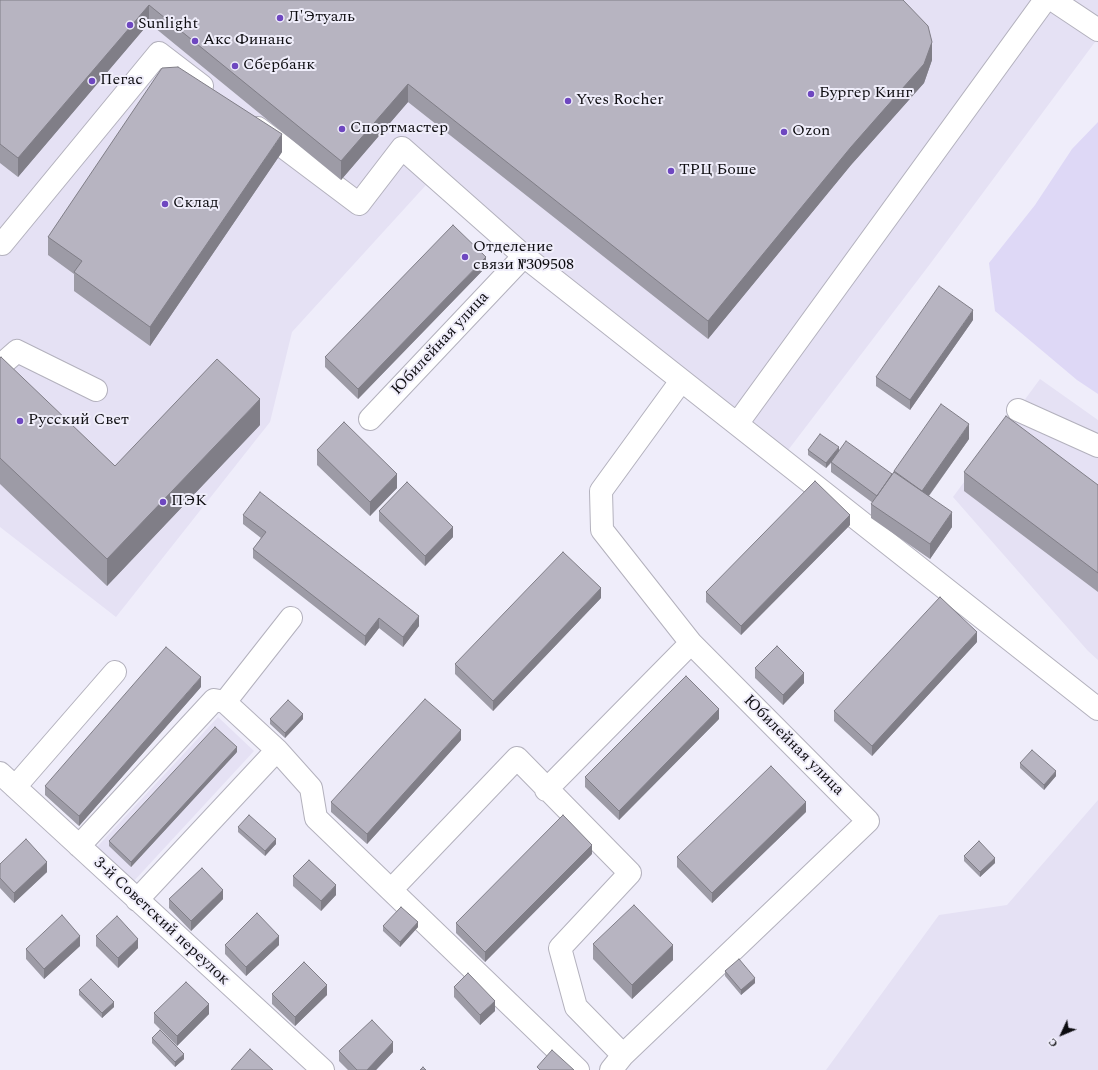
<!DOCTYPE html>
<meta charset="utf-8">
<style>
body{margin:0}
#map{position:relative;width:1098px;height:1070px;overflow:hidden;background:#efedfa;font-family:Spectral,serif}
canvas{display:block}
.north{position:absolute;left:1042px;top:1014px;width:40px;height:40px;-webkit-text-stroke:3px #efedfa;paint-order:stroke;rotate:226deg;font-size:11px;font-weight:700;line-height:16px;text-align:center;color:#0e0d11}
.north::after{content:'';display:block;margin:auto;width:14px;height:18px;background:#0e0d11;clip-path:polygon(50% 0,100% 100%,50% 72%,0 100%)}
</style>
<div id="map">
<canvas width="1098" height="1070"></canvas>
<div class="north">С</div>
</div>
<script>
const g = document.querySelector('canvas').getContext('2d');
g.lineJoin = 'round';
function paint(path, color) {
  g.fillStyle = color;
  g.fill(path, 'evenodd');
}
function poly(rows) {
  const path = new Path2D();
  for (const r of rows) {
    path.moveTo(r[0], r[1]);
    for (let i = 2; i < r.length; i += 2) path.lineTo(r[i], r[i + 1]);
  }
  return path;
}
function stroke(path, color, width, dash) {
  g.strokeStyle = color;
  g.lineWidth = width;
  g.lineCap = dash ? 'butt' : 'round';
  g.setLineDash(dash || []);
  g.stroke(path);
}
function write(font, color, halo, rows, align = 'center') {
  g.font = font + ' Spectral,serif';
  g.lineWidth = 4;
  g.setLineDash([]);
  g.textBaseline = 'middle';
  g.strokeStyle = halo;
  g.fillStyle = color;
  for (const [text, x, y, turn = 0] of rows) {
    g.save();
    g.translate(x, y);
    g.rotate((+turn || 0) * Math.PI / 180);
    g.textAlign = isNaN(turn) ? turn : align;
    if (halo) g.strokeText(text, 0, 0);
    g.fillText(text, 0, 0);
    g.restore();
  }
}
paint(poly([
 [0,0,1098,0,1098,38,930,264,776,466,426,185,292,332,270,422,116,617,0,527],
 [1040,379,1098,420,1098,660,1088,651,953,497],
 [218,717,254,751,133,882,96,848],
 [1098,800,1098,1070,826,1070,939,915,1007,905]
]), '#e5e1f4');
paint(poly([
 [1098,122,1098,394,1077,380,995,311,989,263,1035,205,1072,149]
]), '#ded8f6');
const minor = poly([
 [1053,0,1098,30],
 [258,128,359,204,402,148,524,256],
 [0,242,2,244,159,53,202,86],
 [0,366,17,351,96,390],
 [1018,410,1098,446],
 [370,419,524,256,1098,709],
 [737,424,1045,0],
 [291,618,225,702,277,750,311,788,316,818,578,1070],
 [0,773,323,1070],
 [15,787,115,672],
 [546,790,691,643],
 [79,846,214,700,225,702],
 [391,890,517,758,630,873,560,948,576,1007,623,1055],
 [137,900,277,750],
 [611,1070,623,1055,868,821,691,643,602,530,601,491,681,381]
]);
stroke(minor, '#b3b1bd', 24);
stroke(minor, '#fff', 22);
paint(poly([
 [0,0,903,0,932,60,924,83,851,165,708,339,408,102,341,180,149,23,18,177,0,163],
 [282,152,150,346,74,291,74,274,48,255,48,237],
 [486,267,358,399,325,367,325,357],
 [973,320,910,410,876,386,876,377],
 [0,358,115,466,260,425,107,586,0,484],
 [969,439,929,496,952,527,930,559,871,518,871,504,873,503,831,472,831,463,826,468,808,455,808,450,839,451,892,474,894,472,894,471],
 [317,450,397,488,370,516,317,465],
 [964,472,1098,485,1098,592,964,491],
 [379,511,453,537,425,566,379,521],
 [243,515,419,626,403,647,379,628,365,646,253,558,253,549,261,538,243,524],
 [850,525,741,635,706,602,706,592],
 [601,598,493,711,455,674,455,664],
 [977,642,872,756,834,721,834,711],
 [755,668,804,683,783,705,755,678],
 [201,687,79,826,45,795,45,786],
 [270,719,303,719,285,738,270,724],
 [719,719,619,820,585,787,585,777],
 [461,740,367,844,331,812,331,802],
 [237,752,131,867,109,846,109,841],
 [1020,763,1056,776,1044,790,1020,768],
 [806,812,712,903,677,867,677,857],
 [238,827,276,844,265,856,238,832],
 [592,854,485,962,456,933,456,923],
 [964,856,995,863,980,877,964,861],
 [0,864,47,872,14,903,0,888],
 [293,876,336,895,321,911,293,886],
 [169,899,223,899,191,931,169,908],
 [383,926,418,927,400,947,383,931],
 [96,936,138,948,118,968,96,946],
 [593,944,673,960,632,999,593,959],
 [225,945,279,945,246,976,225,954],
 [80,946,44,979,26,959,26,949],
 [725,971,755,983,741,995,725,976],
 [454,987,495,1011,480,1025,454,997],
 [79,990,114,1007,102,1018,79,995],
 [272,994,327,995,295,1026,272,1004],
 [154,1013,209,1014,177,1046,154,1023],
 [152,1038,184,1059,175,1067,152,1043],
 [339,1051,393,1052,376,1070,348,1070,339,1061]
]), '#9d9ba6');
paint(poly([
 [149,5,149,23,18,177,18,158],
 [932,42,932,60,924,83,851,165,708,339,708,321],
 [408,84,408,102,341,180,341,161],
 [282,134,282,152,150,346,150,327],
 [486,257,486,267,358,399,358,389],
 [973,310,973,320,910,410,910,400],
 [260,399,260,425,107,586,107,559],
 [969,424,969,439,922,505,922,491],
 [839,447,839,452,826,468,826,463],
 [397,474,397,488,370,516,370,502],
 [952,512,952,527,930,559,930,544],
 [850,515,850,525,741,635,741,626],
 [453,527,453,537,425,566,425,556],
 [601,588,601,598,493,711,493,701],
 [419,616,419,626,403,647,403,637],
 [379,618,379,628,365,646,365,636],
 [977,632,977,642,872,756,872,746],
 [804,673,804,683,783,705,783,695],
 [201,677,201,687,79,826,79,816],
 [719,709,719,719,619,820,619,811],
 [303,714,303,719,285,738,285,733],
 [461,730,461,740,367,844,367,834],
 [237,747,237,752,131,867,131,862],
 [1056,771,1056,776,1044,790,1044,785],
 [806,802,806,812,712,903,712,893],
 [276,839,276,844,265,856,265,851],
 [592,845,592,854,485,962,485,952],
 [995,858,995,863,980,877,980,872],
 [47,862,47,872,14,903,14,893],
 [336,885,336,895,321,911,321,901],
 [223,890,223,899,191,931,191,921],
 [418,922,418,927,400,947,400,942],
 [80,936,80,946,44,979,44,969],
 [279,936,279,945,246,976,246,967],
 [138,939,138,948,118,968,118,958],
 [673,945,673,960,632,999,632,985],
 [755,978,755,983,741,995,741,990],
 [327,985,327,995,295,1026,295,1017],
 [495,1001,495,1011,480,1025,480,1015],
 [114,1002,114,1007,102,1018,102,1013],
 [209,1004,209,1014,177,1046,177,1036],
 [393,1042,393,1052,376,1070,367,1070],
 [184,1054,184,1059,175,1067,175,1062]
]), '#807e87');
const building = poly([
 [0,0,903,0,928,26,932,42,924,64,851,147,708,321,408,84,341,161,149,5,18,158,0,144,0,0],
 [178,67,282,134,150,327,74,272,82,261,48,237,162,68,178,67],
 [453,225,486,257,358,389,325,357,453,225],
 [939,286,973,310,910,400,876,377,939,286],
 [1,357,115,466,217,359,260,399,107,559,0,458,0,358,1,357],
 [941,404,969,424,922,491,894,471,941,404],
 [1006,416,1098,485,1098,573,964,472,1006,416],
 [344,422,397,474,370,502,317,450,344,422],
 [820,434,839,447,826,463,808,450,820,434],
 [846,441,892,474,877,496,831,462,846,441],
 [894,472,952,512,930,544,871,504,894,472],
 [815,481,850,515,741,626,706,592,815,481],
 [407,482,453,527,425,556,379,511,407,482],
 [260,492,419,616,403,637,379,618,365,636,253,549,266,532,243,515,260,492],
 [563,552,601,588,493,701,455,664,563,552],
 [940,597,977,632,872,746,834,711,940,597],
 [777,646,804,673,783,695,755,668,777,646],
 [166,647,201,677,79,816,45,786,166,647],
 [686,676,719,709,619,811,585,777,686,676],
 [425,699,461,730,367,834,331,802,425,699],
 [288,700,303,714,285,733,270,719,288,700],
 [215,727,237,747,131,862,109,841,215,727],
 [1032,750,1056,771,1044,785,1020,763,1032,750],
 [771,766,806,802,712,893,677,857,771,766],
 [249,815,276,839,265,851,238,827,249,815],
 [563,815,592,845,485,952,456,923,563,815],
 [26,839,47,862,14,893,0,878,0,864,26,839],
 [979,841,995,858,980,872,964,856,979,841],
 [309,860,336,885,321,901,293,876,309,860],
 [202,868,223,890,191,921,169,899,202,868],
 [634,905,673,945,632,985,593,944,634,905],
 [401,907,418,922,400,942,383,926,401,907],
 [257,913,279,936,246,967,225,945,257,913],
 [62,915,80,936,44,969,26,949,62,915],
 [117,916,138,939,118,958,96,936,117,916],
 [739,959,755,978,741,990,725,971,739,959],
 [304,962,327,985,295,1017,272,994,304,962],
 [468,973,495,1001,480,1015,454,987,468,973],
 [91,979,114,1002,102,1013,79,990,91,979],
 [186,982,209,1004,177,1036,154,1013,186,982],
 [372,1020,393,1042,367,1070,357,1070,339,1051,372,1020],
 [160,1030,184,1054,175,1062,152,1038,160,1030],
 [250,1049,273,1070,231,1070,250,1049],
 [552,1050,574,1070,540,1070,537,1067,552,1050],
 [423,1067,426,1070,420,1070,423,1067]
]);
paint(building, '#b7b4c1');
stroke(building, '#807e87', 1);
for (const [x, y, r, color] of [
 [280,18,4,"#6e47c0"],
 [130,25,4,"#6e47c0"],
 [195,41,4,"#6e47c0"],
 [235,66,4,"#6e47c0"],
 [92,81,4,"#6e47c0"],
 [811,94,4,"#6e47c0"],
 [568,101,4,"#6e47c0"],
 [342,129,4,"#6e47c0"],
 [784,132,4,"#6e47c0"],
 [671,171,4,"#6e47c0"],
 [165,204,4,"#6e47c0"],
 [465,257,4,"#6e47c0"],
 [20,421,4,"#6e47c0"],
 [163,502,4,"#6e47c0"]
]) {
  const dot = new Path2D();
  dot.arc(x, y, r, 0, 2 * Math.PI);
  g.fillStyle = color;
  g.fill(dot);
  stroke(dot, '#efedfa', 1.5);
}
write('16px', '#0e0d11', '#efedfa', [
 ["Л'Этуаль",288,18],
 ["Sunlight",138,25],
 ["Акс Финанс",203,41],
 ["Сбербанк",243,66],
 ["Пегас",100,81],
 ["Бургер Кинг",819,94],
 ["Yves Rocher",576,101],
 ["Спортмастер",350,129],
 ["Ozon",792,132],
 ["ТРЦ Боше",679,171],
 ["Склад",173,204],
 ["Отделение",473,248],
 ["связи №309508",473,266],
 ["Русский Свет",28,421],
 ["ПЭК",171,502]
], 'left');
write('16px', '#0e0d11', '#efedfa', [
 ["Юбилейная улица",441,344,-47],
 ["Юбилейная улица",793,746,45],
 ["3-й Советский переулок",161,922,43]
]);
</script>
